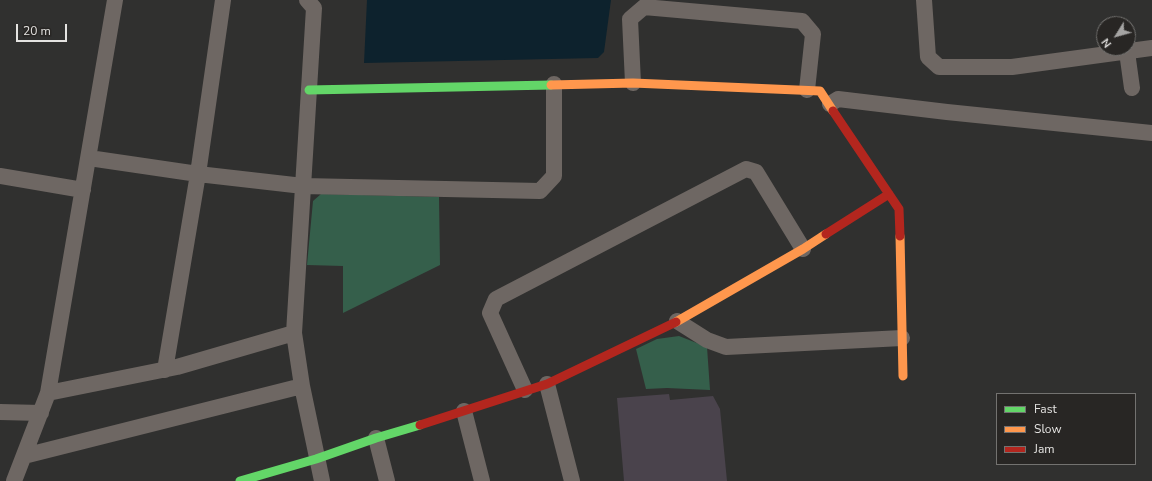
<!DOCTYPE html>
<style>
body{margin:0}
#map{position:relative;width:1152px;height:481px;overflow:hidden;background:#30302f;font-family:"Nunito Sans",sans-serif}
canvas{display:block}
.legend{position:absolute;left:996px;top:393px;width:140px;height:72px;box-sizing:border-box;background:#282624;border:1px solid #737270;margin:0;padding:5px 7px;list-style:none;font-size:12px;color:#e4e3e1}
.legend li{display:flex;align-items:center;gap:8px;height:20px}
.legend b{width:20px;border:1px solid #737270}
.north{position:absolute;left:1096px;top:16px;width:40px;height:40px;box-sizing:border-box;background:#282624;border:1px solid #737270;border-radius:50%;rotate:233deg;font-size:11px;font-weight:700;line-height:16px;text-align:center;color:#e4e3e1}
.north::after{content:'';display:block;margin:auto;width:14px;height:18px;background:#a5a4a3;clip-path:polygon(50% 0,100% 100%,50% 72%,0 100%)}
.scale{position:absolute;left:16px;top:24px;width:51px;height:18px;box-sizing:border-box;border:2px solid #e4e3e1;border-top:0;padding-left:5px;font-size:12px;line-height:14px;white-space:nowrap;color:#e4e3e1;-webkit-text-stroke:3px #282624;paint-order:stroke}
</style>
<div id="map">
<canvas width="1152" height="481"></canvas>
<ul class="legend">
<li><b style="height:5px;background:#63d668"></b>Fast</li>
<li><b style="height:5px;background:#ff974d"></b>Slow</li>
<li><b style="height:5px;background:#b3261e"></b>Jam</li>
</ul>
<div class="north">N</div>
<div class="scale">20 m</div>
</div>
<script>
const g = document.querySelector('canvas').getContext('2d');
g.lineJoin = 'round';
function paint(path, color) {
  g.fillStyle = color;
  g.fill(path, 'evenodd');
}
function poly(rows) {
  const path = new Path2D();
  for (const r of rows) {
    path.moveTo(r[0], r[1]);
    for (let i = 2; i < r.length; i += 2) path.lineTo(r[i], r[i + 1]);
  }
  return path;
}
function stroke(path, color, width, dash) {
  g.strokeStyle = color;
  g.lineWidth = width;
  g.lineCap = dash ? 'butt' : 'round';
  g.setLineDash(dash || []);
  g.stroke(path);
}
paint(poly([
 [321,194,439,197,440,265,343,313,343,266,307,265,313,201],
 [679,336,707,347,710,390,667,388,646,389,636,349,657,339]
]), '#355f4b');
paint(poly([
 [367,0,611,0,604,52,598,58,364,63]
]), '#0d222d');
paint(poly([
 [669,394,670,400,713,396,720,409,727,481,624,481,617,398]
]), '#4a434c');
stroke(poly([
 [307,0,314,8,294,333,302,386,322,481],
 [924,0,928,57,939,67,1012,67,1152,48],
 [1127,52,1132,88],
 [633,83,630,19,644,7,802,21,813,34,807,90],
 [830,104,838,99,947,112,1152,133],
 [89,158,198,174,303,186,540,191,554,176,554,84],
 [0,176,83,190],
 [677,321,707,340,726,347,902,338],
 [165,370,198,174,223,0],
 [547,384,572,481],
 [525,390,490,313,496,299,746,169,756,172,803,249],
 [48,393,177,367,294,333],
 [464,411,482,481],
 [0,412,41,413],
 [376,438,387,481],
 [24,456,302,386],
 [14,481,48,393,115,0]
]), '#6e6763', 16);
stroke(poly([
 [309,90,551,85],
 [240,481,316,459,376,438,420,425]
]), '#63d668', 9);
stroke(poly([
 [551,85,633,83,820,91,833,111],
 [900,236,903,376],
 [676,322,803,249,826,234]
]), '#ff974d', 9);
stroke(poly([
 [833,111,899,209,900,236],
 [826,234,889,194],
 [420,425,547,384,676,322]
]), '#b3261e', 9);
</script>
